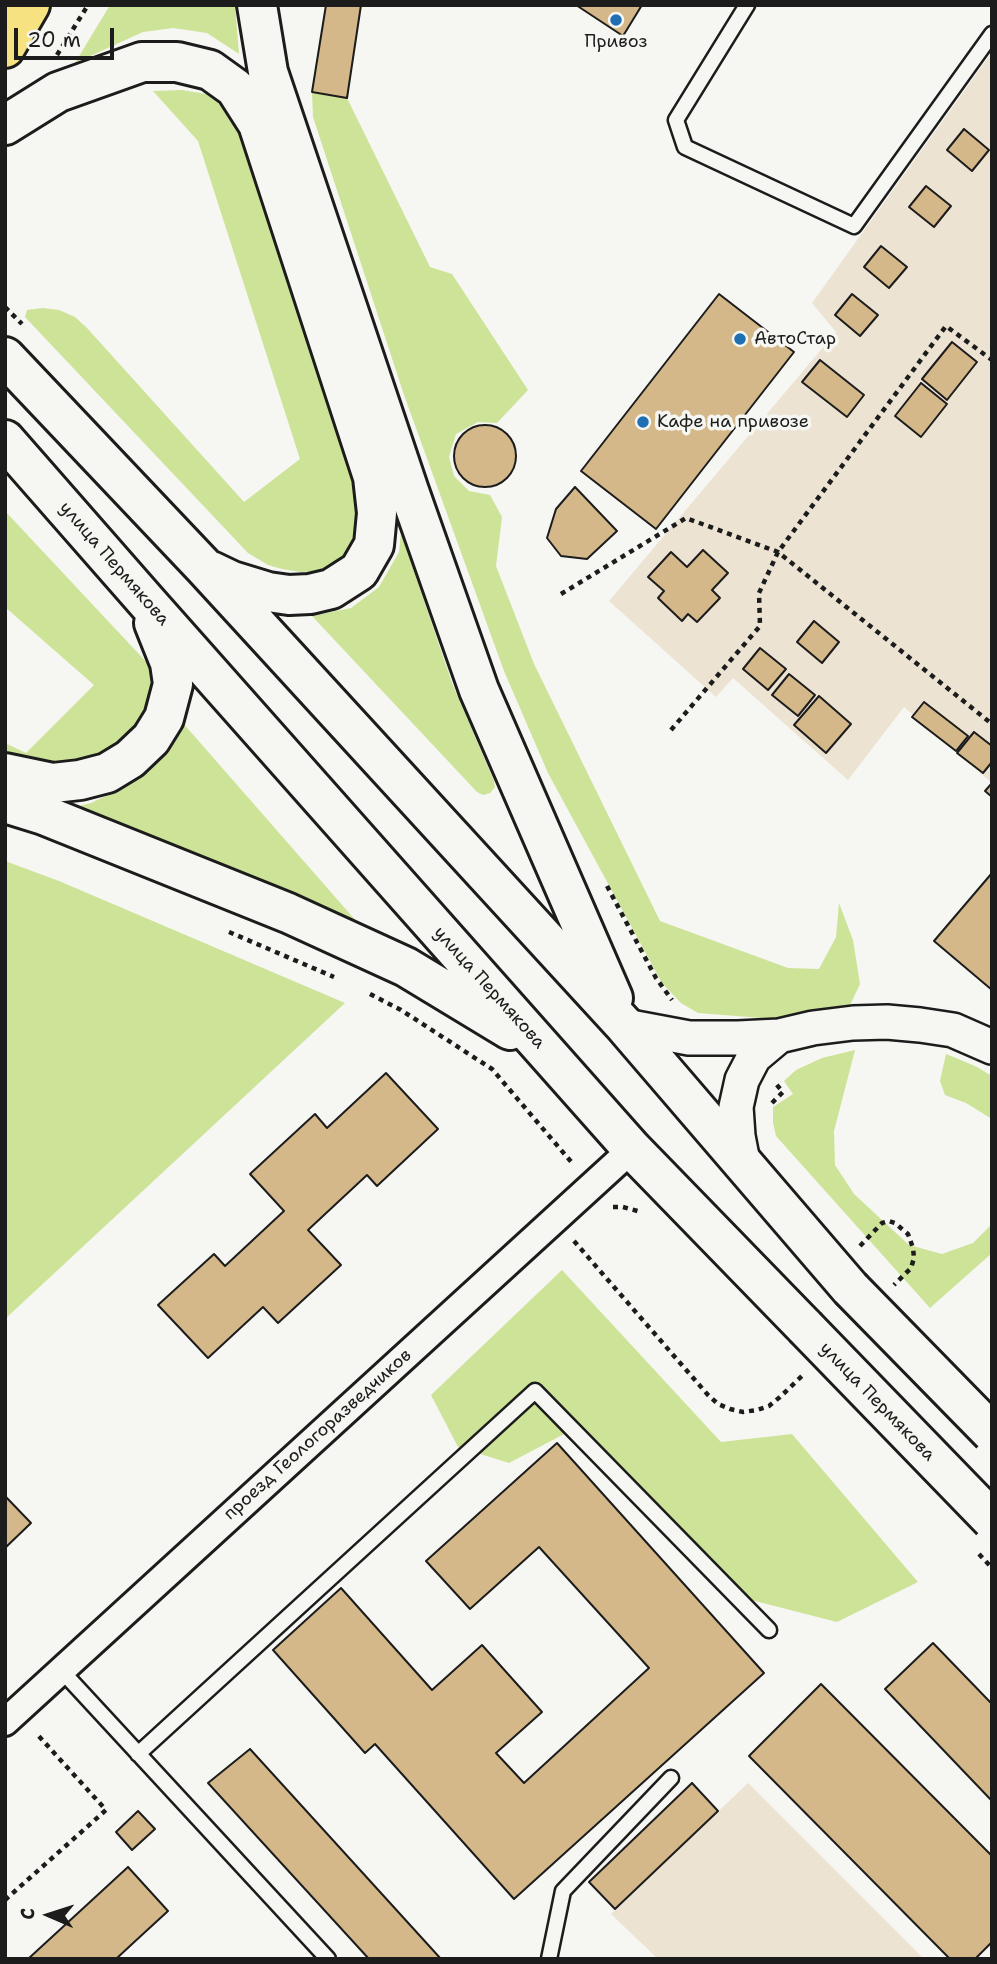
<!DOCTYPE html>
<meta charset="utf-8">
<style>
body{margin:0}
#map{position:relative;width:997px;height:1964px;overflow:hidden;background:#f6f6f2;font-family:"Shantell Sans",sans-serif}
canvas{display:block}
.frame{position:absolute;inset:0;border:7px solid #1c1c1c;pointer-events:none}
.north{position:absolute;left:14px;top:1880px;width:70px;height:70px;-webkit-text-stroke:5px #f6f6f2;paint-order:stroke;rotate:273deg;font-size:19px;font-weight:700;line-height:28px;text-align:center;color:#1c1c1c}
.north::after{content:'';display:block;margin:auto;width:24px;height:32px;background:#1c1c1c;clip-path:polygon(50% 0,100% 100%,50% 72%,0 100%)}
.scale{position:absolute;left:14px;top:28px;width:100px;height:32px;box-sizing:border-box;border:4px solid #1c1c1c;border-top:0;padding-left:9px;font-size:21px;line-height:24px;white-space:nowrap;color:#1c1c1c;-webkit-text-stroke:5px #f6f6f2;paint-order:stroke}
</style>
<div id="map">
<canvas width="997" height="1964"></canvas>
<div class="frame"></div>
<div class="north">С</div>
<div class="scale">20 m</div>
</div>
<script>
const g = document.querySelector('canvas').getContext('2d');
g.lineJoin = 'round';
function paint(path, color) {
  g.fillStyle = color;
  g.fill(path, 'evenodd');
}
function poly(rows) {
  const path = new Path2D();
  for (const r of rows) {
    if (r.length === 3) {
      path.moveTo(r[0] + r[2], r[1]);
      path.arc(r[0], r[1], r[2], 0, 2 * Math.PI);
      continue;
    }
    path.moveTo(r[0], r[1]);
    for (let i = 2; i < r.length; i += 2) path.lineTo(r[i], r[i + 1]);
  }
  return path;
}
function stroke(path, color, width, dash) {
  g.strokeStyle = color;
  g.lineWidth = width;
  g.lineCap = dash ? 'butt' : 'round';
  g.setLineDash(dash || []);
  g.stroke(path);
}
function write(font, color, halo, rows, align = 'center') {
  g.font = font + ' "Shantell Sans",sans-serif';
  g.lineWidth = 7;
  g.setLineDash([]);
  g.textBaseline = 'middle';
  g.strokeStyle = halo;
  g.fillStyle = color;
  for (const [text, x, y, turn = 0] of rows) {
    g.save();
    g.translate(x, y);
    g.rotate((+turn || 0) * Math.PI / 180);
    g.textAlign = isNaN(turn) ? turn : align;
    if (halo) g.strokeText(text, 0, 0);
    g.fillText(text, 0, 0);
    g.restore();
  }
}
paint(poly([
 [992,52,992,783,904,707,848,780,733,678,716,697,609,601,836,332,812,303],
 [748,1783,924,1959,658,1959,611,1914]
]), '#ece3d2');
paint(poly([
 [110,5,235,5,239,54,207,33,173,28,143,32,75,63],
 [182,90,206,94,226,107,240,123,365,512,353,554,332,567,317,571,301,572,282,569,268,565,248,553,25,317,27,310,43,308,59,310,75,317,87,328,244,502,300,459,198,141,153,91],
 [312,92,347,98,430,267,452,274,528,390,497,423,478,422,456,434,449,457,454,476,469,491,490,495,502,517,496,566,534,664,660,921,788,968,819,969,836,937,839,903,853,940,860,984,850,1005,812,1015,775,1019,698,1013,681,1003,662,983,548,773,504,671,404,395,313,117],
 [5,511,152,668,149,700,138,722,128,738,112,750,92,760,44,762,5,754,5,743,26,753,94,685,5,607],
 [401,533,452,683,494,781,495,787,490,793,483,795,477,792,312,616,351,608,379,587,399,552],
 [182,722,364,930,75,807,91,803,112,793,141,775],
 [5,861,59,881,345,1003,5,1319],
 [855,1050,834,1131,835,1165,854,1194,909,1245,942,1254,973,1243,992,1224,992,1253,930,1308,776,1136,773,1123,773,1107,793,1094,784,1081,796,1070,822,1058],
 [946,1054,975,1066,992,1076,992,1119,966,1103,945,1095,940,1081],
 [562,1270,721,1442,792,1434,918,1582,837,1622,724,1593,566,1433,509,1463,458,1447,431,1395]
]), '#cde398');
const building = poly([
 [326,5,361,5,347,98,312,92,326,5],
 [576,5,642,5,623,36,576,5],
 [964,129,989,150,972,171,947,150,964,129],
 [926,186,951,206,934,227,909,207,926,186],
 [881,246,907,267,889,288,864,267,881,246],
 [719,294,794,352,656,529,581,471,719,294],
 [852,294,878,315,860,336,835,315,852,294],
 [952,342,977,362,947,400,922,379,952,342],
 [820,360,864,395,847,417,802,382,820,360],
 [921,383,947,404,921,437,895,416,921,383],
 [485,456,31],
 [575,487,617,531,587,559,561,556,547,538,556,509,575,487],
 [703,550,728,573,712,590,720,598,697,622,688,614,682,621,658,598,664,591,648,577,671,552,687,567,703,550],
 [814,621,839,642,822,663,797,642,814,621],
 [760,648,786,669,768,690,743,669,760,648],
 [789,674,815,695,798,716,772,695,789,674],
 [819,696,851,724,826,753,794,725,819,696],
 [924,702,968,736,956,751,912,717,924,702],
 [974,732,992,746,992,762,983,773,957,753,974,732],
 [992,783,992,797,985,791,992,783],
 [992,873,992,990,934,941,992,873],
 [386,1073,438,1129,377,1186,367,1175,308,1230,341,1265,278,1323,263,1307,208,1358,158,1305,214,1254,225,1266,284,1211,250,1174,315,1114,327,1128,386,1073],
 [557,1443,764,1673,514,1899,375,1744,365,1753,273,1650,341,1588,432,1690,482,1645,542,1712,496,1753,524,1783,649,1668,539,1547,470,1609,426,1561,557,1443],
 [5,1496,31,1523,5,1548,5,1496],
 [933,1643,992,1704,992,1801,885,1689,933,1643],
 [821,1684,992,1856,992,1942,975,1959,950,1959,749,1756,821,1684],
 [250,1749,441,1959,369,1959,208,1783,250,1749],
 [692,1783,718,1811,615,1909,589,1882,692,1783],
 [138,1811,155,1829,132,1850,116,1832,138,1811],
 [128,1867,168,1911,131,1945,116,1959,28,1959,128,1867]
]);
paint(building, '#d4b889');
stroke(building, '#1c1c1c', 2);
const service = poly([
 [747,5,676,120,685,147,854,226,992,34],
 [61,1670,328,1959],
 [138,1754,535,1391,769,1630],
 [549,1959,563,1891,671,1778]
]);
const minor = poly([
 [5,1722,632,1149]
]);
const tertiary = poly([
 [625,1026,689,1038,738,1038,779,1036,813,1028,853,1023,887,1022,920,1025,953,1030,992,1047],
 [743,1162,738,1136,736,1107,742,1080,754,1057,779,1036]
]);
const secondary = poly([
 [257,5,268,72,409,491,479,690,613,998],
 [5,125,58,92,142,62,177,62,210,70,235,88,258,124,373,477,377,513,374,545,359,571,331,589,310,594,289,595,268,592,232,581,211,571],
 [5,357,204,567,625,1026,850,1288],
 [5,440,146,601,632,1149,805,1327],
 [5,773,53,783,80,780,107,773,130,759,151,739,164,718,173,684,170,663,154,623],
 [5,803,44,815,288,913,406,967,510,1030]
]);
const primary = poly([
 [5,48,30,5]
]);
stroke(service, '#1c1c1c', 19);
stroke(minor, '#1c1c1c', 32);
stroke(tertiary, '#1c1c1c', 38);
stroke(secondary, '#1c1c1c', 44);
stroke(primary, '#1c1c1c', 44);
stroke(poly([
 [57,55,88,5],
 [5,307,22,324],
 [561,594,686,518,778,552,992,724],
 [671,730,760,626,759,593,778,552,946,326,992,360],
 [607,886,656,978,672,1000],
 [229,932,334,977],
 [370,994,401,1010,492,1069,573,1164],
 [772,1103,783,1092,776,1084],
 [613,1207,623,1207,641,1212],
 [574,1241,708,1395,718,1404,730,1409,743,1412,757,1410,769,1406,780,1397,803,1375],
 [860,1246,882,1223,889,1221,895,1223,908,1234,913,1248,914,1258,911,1268,894,1285],
 [5,1900,106,1810,36,1733]
]), '#1c1c1c', 4.5, [5, 5]);
stroke(service, '#f6f6f2', 14);
stroke(minor, '#f6f6f2', 26);
stroke(tertiary, '#f6f6f2', 33);
stroke(secondary, '#f6f6f2', 38);
stroke(primary, '#f7e281', 38);
const secondaryBridge = poly([
 [850,1288,992,1433],
 [805,1327,992,1520]
]);
stroke(secondaryBridge, '#1c1c1c', 44, []);
stroke(poly([
 [979,1554,992,1568]
]), '#1c1c1c', 4.5, [5, 5]);
stroke(secondaryBridge, '#f6f6f2', 38);
for (const [x, y, r, color] of [
 [616,20,7,"#1f6fb2"],
 [740,339,7,"#1f6fb2"],
 [643,422,7,"#1f6fb2"]
]) {
  const dot = new Path2D();
  dot.arc(x, y, r, 0, 2 * Math.PI);
  g.fillStyle = color;
  g.fill(dot);
  stroke(dot, '#f6f6f2', 2.5);
}
write('18px', '#1c1c1c', '#f6f6f2', [
 ["Привоз",616,42,"center"],
 ["АвтоСтар",754,339],
 ["Кафе на привозе",657,422]
], 'left');
write('18px', '#1c1c1c', '#f6f6f2', [
 ["улица Пермякова",114,564,49],
 ["улица Пермякова",489,988,48],
 ["улица Пермякова",877,1402,46],
 ["проезд Геологоразведчиков",318,1435,-42]
]);
</script>
